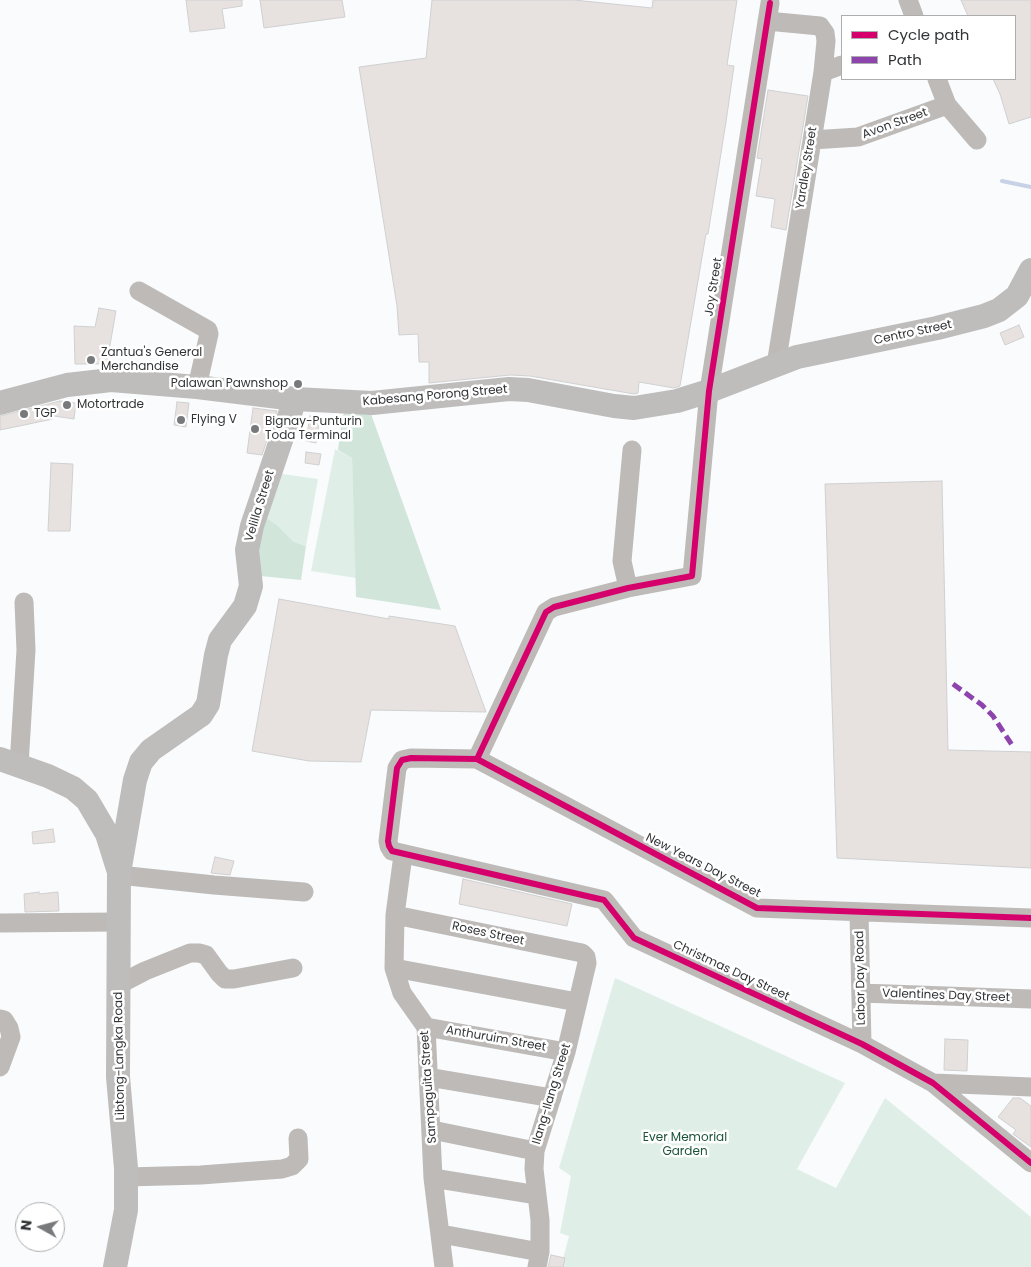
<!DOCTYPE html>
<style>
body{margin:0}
#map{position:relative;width:1031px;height:1267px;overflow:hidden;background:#f9fbfd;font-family:Poppins,sans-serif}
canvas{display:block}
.legend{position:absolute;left:841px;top:15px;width:175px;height:65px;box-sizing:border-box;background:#fff;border:1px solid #adadae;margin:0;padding:6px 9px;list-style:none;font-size:15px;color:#313335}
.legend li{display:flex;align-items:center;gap:10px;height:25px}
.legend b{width:25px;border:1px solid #adadae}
.north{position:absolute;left:15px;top:1202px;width:50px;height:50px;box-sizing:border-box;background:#fff;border:1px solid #adadae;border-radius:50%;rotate:277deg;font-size:14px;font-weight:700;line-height:20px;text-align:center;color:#313335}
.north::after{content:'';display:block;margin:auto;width:18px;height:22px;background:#77797b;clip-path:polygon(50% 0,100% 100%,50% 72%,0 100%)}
</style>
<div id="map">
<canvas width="1031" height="1267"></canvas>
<ul class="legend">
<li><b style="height:6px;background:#d6006c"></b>Cycle path</li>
<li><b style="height:6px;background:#8e44ad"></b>Path</li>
</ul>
<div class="north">N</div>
</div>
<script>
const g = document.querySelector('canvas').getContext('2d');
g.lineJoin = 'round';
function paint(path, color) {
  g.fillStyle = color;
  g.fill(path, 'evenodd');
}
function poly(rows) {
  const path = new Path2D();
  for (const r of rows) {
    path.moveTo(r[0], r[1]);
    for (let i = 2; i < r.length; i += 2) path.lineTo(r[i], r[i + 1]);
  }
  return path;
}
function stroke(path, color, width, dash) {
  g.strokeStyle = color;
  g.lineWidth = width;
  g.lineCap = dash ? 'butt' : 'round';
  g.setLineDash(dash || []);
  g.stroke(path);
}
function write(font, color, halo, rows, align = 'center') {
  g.font = font + ' Poppins,sans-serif';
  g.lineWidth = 5;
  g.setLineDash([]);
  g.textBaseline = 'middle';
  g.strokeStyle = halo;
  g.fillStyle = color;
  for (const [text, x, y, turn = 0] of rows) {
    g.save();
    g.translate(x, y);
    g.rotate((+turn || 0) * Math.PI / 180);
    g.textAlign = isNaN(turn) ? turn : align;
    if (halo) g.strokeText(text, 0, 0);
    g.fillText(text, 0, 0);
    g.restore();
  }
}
paint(poly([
 [335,449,352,458,356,578,311,571],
 [275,473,318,479,306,546,294,542,277,525,262,515],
 [615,978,845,1083,797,1169,836,1188,885,1098,1031,1217,1031,1267,561,1267,569,1236,560,1233,571,1176,559,1168]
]), '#dfefe7');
paint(poly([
 [346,409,370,411,441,610,356,597,352,458,338,450,342,418],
 [262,515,277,525,294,542,306,546,301,580,260,576,255,551]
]), '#d2e5db');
stroke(poly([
 [1002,181,1031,187]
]), '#c7d2e7', 4);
const building = poly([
 [186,0,242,0,242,6,222,9,225,28,190,32,186,0],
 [260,0,342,0,345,17,264,28,260,0],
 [432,0,574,0,652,8,653,0,737,0,727,65,734,66,726,122,708,234,706,234,680,386,674,388,639,382,638,393,634,394,530,376,510,375,429,383,429,362,419,362,418,334,399,335,397,306,359,67,426,58,432,0],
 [961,0,1031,0,1031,117,1009,124,1000,94,993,79,1015,79,1015,16,968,16,961,0],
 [768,90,808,96,786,230,771,227,775,199,756,196,762,159,757,158,768,90],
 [99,308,116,311,107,362,98,364,75,364,74,326,95,327,99,308],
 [1019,325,1024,337,1005,345,1000,333,1019,325],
 [60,401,76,403,74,419,54,416,53,419,0,430,0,416,60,401],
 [177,402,189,403,186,427,174,425,177,402],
 [253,408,277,411,262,455,247,453,253,408],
 [310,416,320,418,316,443,306,441,310,416],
 [306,452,321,454,319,465,305,463,306,452],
 [51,463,73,464,70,531,48,531,51,463],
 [942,481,948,750,1031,752,1031,868,837,858,825,484,942,481],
 [279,599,389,619,389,616,455,626,486,712,371,710,361,762,309,761,252,751,279,599],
 [53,829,55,842,33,844,32,832,53,829],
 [215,857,234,861,230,875,211,873,215,857],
 [463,879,572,904,567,926,459,904,463,879],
 [39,892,39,894,58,892,59,911,25,912,24,894,39,892],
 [945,1039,968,1040,967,1071,944,1070,945,1039],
 [1013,1098,1020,1098,1031,1106,1031,1147,1013,1134,1016,1130,998,1117,1013,1098],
 [551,1255,565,1258,563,1267,548,1267,551,1255]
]);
paint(building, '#e7e2e0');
stroke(building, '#d0d0d1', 1);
stroke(poly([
 [908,0,914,16],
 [767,21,820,26,825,33,826,41,823,72,776,365],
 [823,72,842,65],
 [937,79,947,105,977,140],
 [812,140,858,137,947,105],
 [139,291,208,330,209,334,197,387],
 [628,588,622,561,632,450],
 [477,759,546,612,554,607,628,588,692,576,709,391,770,3],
 [19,765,26,650,24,602],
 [403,855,395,915,394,968,402,993,426,1027,433,1178,444,1267],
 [119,875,214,885,304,892],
 [859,913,862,1044],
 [395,915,582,953,586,957,587,963,566,1052,535,1151,534,1169,540,1220,540,1252,537,1267],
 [1031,918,757,908,477,759,411,758,402,760,397,768,388,841,389,846,392,851,604,900,634,938,862,1044,933,1083,1031,1163],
 [0,923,118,922],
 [394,968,577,1002],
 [118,985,145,971,190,953,199,953,206,955,219,973,225,979,234,979,293,968],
 [861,993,1031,999],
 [0,1019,4,1020,9,1028,11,1037,0,1067],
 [426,1027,566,1052],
 [428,1077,552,1098],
 [933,1083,1031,1087],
 [432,1130,535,1151],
 [126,1177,201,1175,282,1169,292,1166,299,1159,298,1138],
 [433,1178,537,1195],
 [441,1234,540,1252]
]), '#bdbab8', 19);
stroke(poly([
 [0,403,67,385,111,380,197,387,295,399,372,403,509,389,528,390,614,406,634,408,677,401,709,391,797,357,937,328,984,316,999,310,1017,296,1031,270],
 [0,759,48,776,73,788,87,800,107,834,118,869],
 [115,1267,126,1210,126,1168,118,1077,119,873,135,780,141,762,151,750,201,715,208,704,216,655,220,640,245,606,251,586,247,550,252,526,295,399]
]), '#bebdbb', 24);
stroke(poly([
 [953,684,982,705,993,716,1012,745]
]), '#8e44ad', 5, [10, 5]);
stroke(poly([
 [477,759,546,612,554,607,628,588,692,576,709,391,770,3],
 [1031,918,757,908,477,759,411,758,402,760,397,768,388,841,389,846,392,851,604,900,634,938,862,1044,933,1083,1031,1163]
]), '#d6006c', 6);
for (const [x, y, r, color] of [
 [91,360,5,"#77797b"],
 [298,384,5,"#77797b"],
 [67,405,5,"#77797b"],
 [24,414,5,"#77797b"],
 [181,420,5,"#77797b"],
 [255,429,5,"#77797b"]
]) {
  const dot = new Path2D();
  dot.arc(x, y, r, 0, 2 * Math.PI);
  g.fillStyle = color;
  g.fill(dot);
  stroke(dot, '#fff', 2);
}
write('12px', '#313335', '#fff', [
 ["Avon Street",895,124,-20],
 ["Yardley Street",807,168,-81],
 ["Joy Street",714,287,-81],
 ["Centro Street",913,333,-12],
 ["Kabesang Porong Street",435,396,-5],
 ["Velilla Street",260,506,-73],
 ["New Years Day Street",703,866,27],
 ["Roses Street",488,934,12],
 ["Christmas Day Street",731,971,25],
 ["Labor Day Road",861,978,-91],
 ["Valentines Day Street",946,996,2],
 ["Anthuruim Street",496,1039,10],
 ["Libtong-Langka Road",120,1056,-91],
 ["Sampaguita Street",429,1087,-94],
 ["Ilang-Ilang Street",552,1094,-73]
]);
write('12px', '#313335', '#fff', [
 ["Zantua's General",101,353],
 ["Merchandise",101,367],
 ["Palawan Pawnshop",288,384,"right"],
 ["Motortrade",77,405],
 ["TGP",34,414],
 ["Flying V",191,420],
 ["Bignay-Punturin",265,422],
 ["Toda Terminal",265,436]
], 'left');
write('12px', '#1b5339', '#fff', [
 ["Ever Memorial",685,1138],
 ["Garden",685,1152]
]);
</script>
